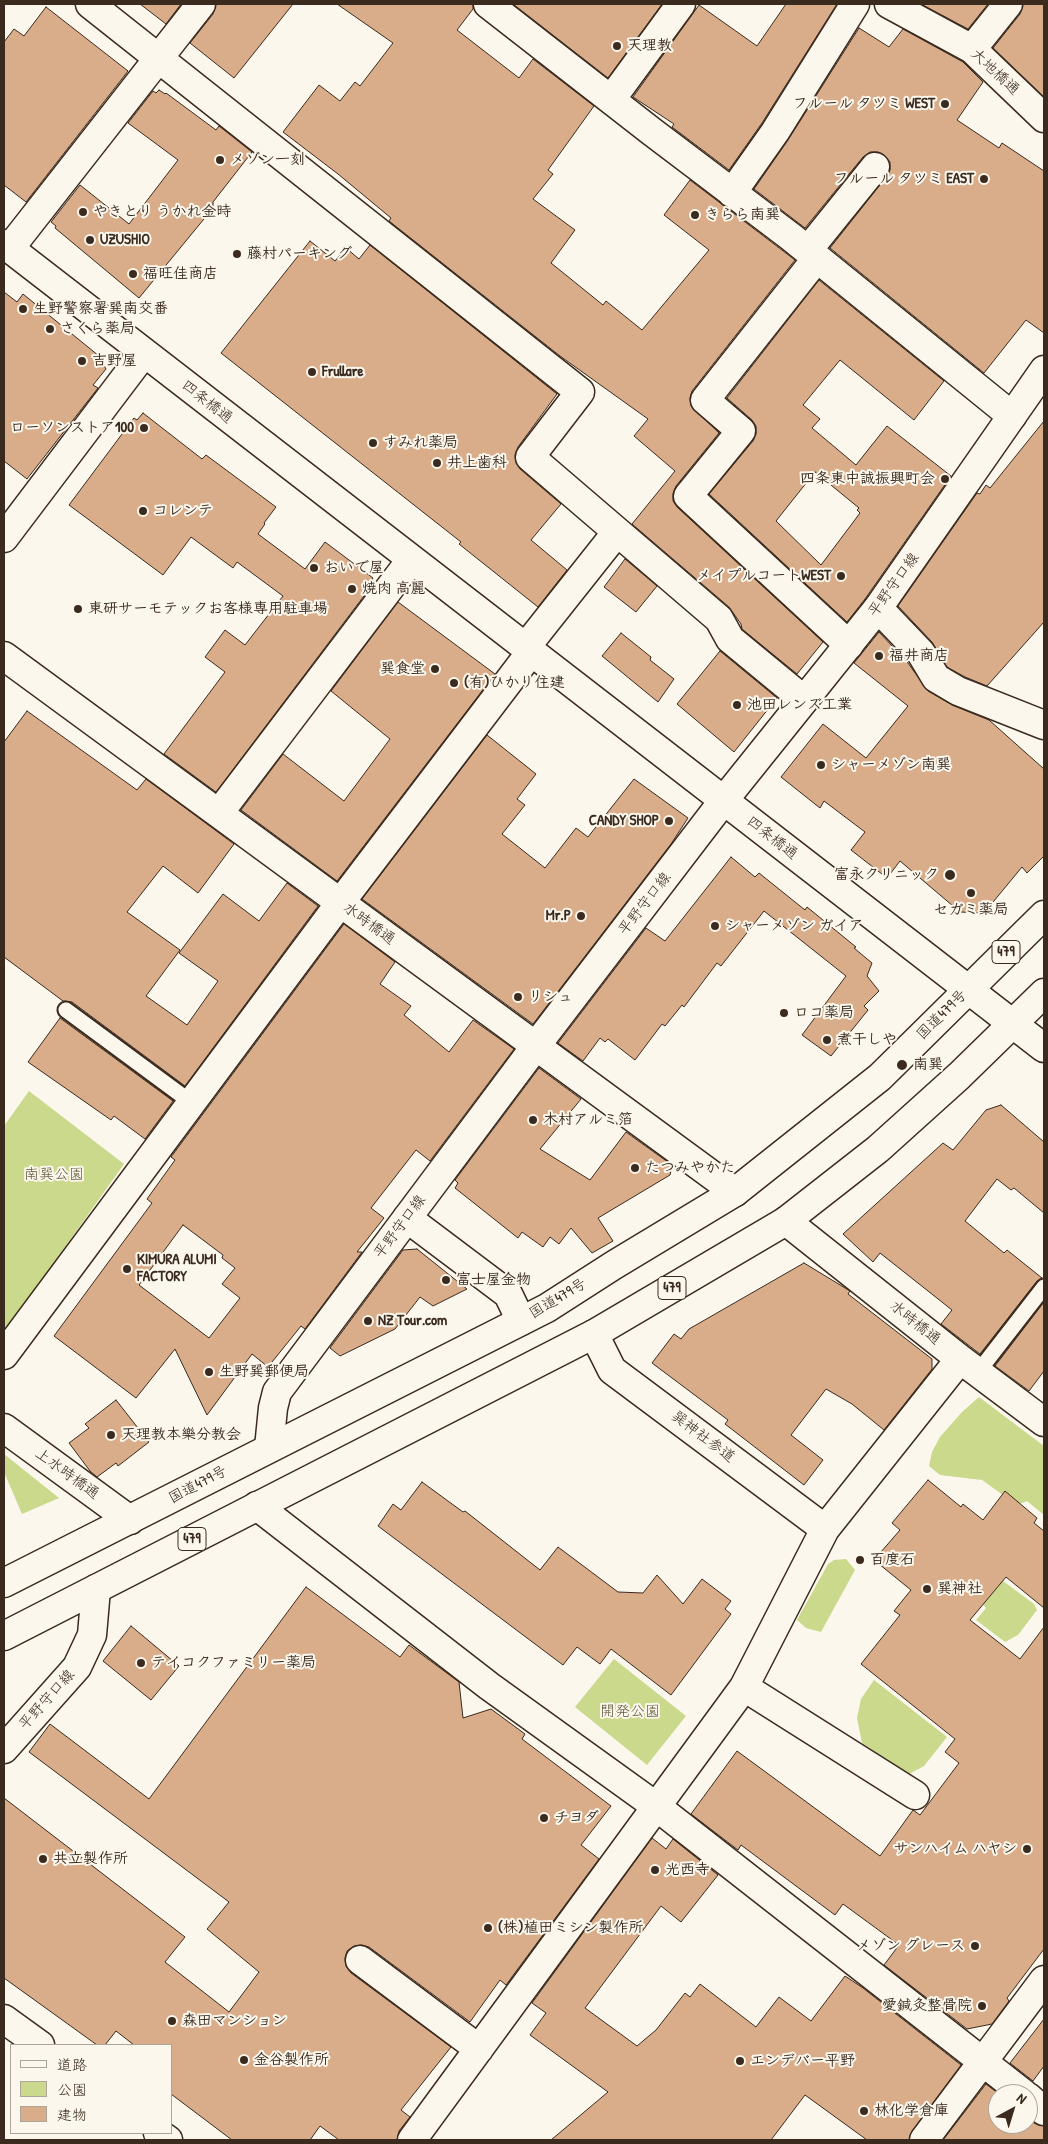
<!DOCTYPE html>
<meta charset="utf-8">
<style>
body{margin:0}
#map{position:relative;width:1048px;height:2144px;overflow:hidden;background:#fbf7ec;font-family:"Patrick Hand","Klee One",sans-serif}
canvas{display:block}
.frame{position:absolute;inset:0;border:5px solid #3b2a1e;pointer-events:none}
.legend{position:absolute;left:10px;top:2044px;width:162px;height:90px;box-sizing:border-box;background:#fbf7ec;border:1px solid #aea59a;margin:0;padding:6px 9px;list-style:none;font-size:15px;color:#3b2a1e}
.legend li{display:flex;align-items:center;gap:10px;height:25px}
.legend b{width:25px;border:1px solid #aea59a}
.north{position:absolute;left:988px;top:2084px;width:50px;height:50px;box-sizing:border-box;background:#fbf7ec;border:1px solid #aea59a;border-radius:50%;rotate:39deg;font-size:14px;font-weight:700;line-height:20px;text-align:center;color:#3b2a1e}
.north::after{content:'';display:block;margin:auto;width:18px;height:22px;background:#3b2a1e;clip-path:polygon(50% 0,100% 100%,50% 72%,0 100%)}
</style>
<div id="map">
<canvas width="1048" height="2144"></canvas>
<div class="frame"></div>
<ul class="legend">
<li><b style="height:6px;background:#fbf7ec"></b>道路</li>
<li><b style="height:14px;background:#cad98c"></b>公園</li>
<li><b style="height:14px;background:#d9ac8a"></b>建物</li>
</ul>
<div class="north">N</div>
</div>
<script>
const g = document.querySelector('canvas').getContext('2d');
g.lineJoin = 'round';
function paint(path, color) {
  g.fillStyle = color;
  g.fill(path, 'evenodd');
}
function poly(rows) {
  const path = new Path2D();
  for (const r of rows) {
    path.moveTo(r[0], r[1]);
    for (let i = 2; i < r.length; i += 2) path.lineTo(r[i], r[i + 1]);
  }
  return path;
}
function stroke(path, color, width, dash) {
  g.strokeStyle = color;
  g.lineWidth = width;
  g.lineCap = dash ? 'butt' : 'round';
  g.setLineDash(dash || []);
  g.stroke(path);
}
function write(font, color, halo, rows, align = 'center') {
  g.font = font + ' "Patrick Hand","Klee One",sans-serif';
  g.lineWidth = 4;
  g.setLineDash([]);
  g.textBaseline = 'middle';
  g.strokeStyle = halo;
  g.fillStyle = color;
  for (const [text, x, y, turn = 0] of rows) {
    g.save();
    g.translate(x, y);
    g.rotate((+turn || 0) * Math.PI / 180);
    g.textAlign = isNaN(turn) ? turn : align;
    if (halo) g.strokeText(text, 0, 0);
    g.fillText(text, 0, 0);
    g.restore();
  }
}
paint(poly([
 [29,1091,124,1164,4,1333,4,1126],
 [979,1397,1044,1446,1044,1515,1027,1501,1017,1505,982,1480,940,1475,929,1466,932,1452,940,1437,962,1412],
 [4,1454,59,1498,22,1514,4,1472],
 [846,1559,855,1570,821,1632,806,1628,797,1620,828,1564,834,1560],
 [995,1575,1034,1604,1037,1610,1018,1635,1005,1642,976,1620,986,1608,975,1596],
 [614,1659,686,1716,647,1765,575,1707],
 [874,1680,947,1737,924,1766,909,1774,862,1743,857,1718,861,1699]
]), '#cad98c');
const building = poly([
 [140,4,181,4,166,24,140,4],
 [216,4,293,4,234,78,190,43,213,14,216,4],
 [337,4,473,4,473,9,457,30,519,78,533,59,594,106,548,170,553,174,533,199,575,230,551,263,603,305,606,301,642,330,709,250,664,215,690,180,795,260,692,391,690,398,691,406,719,433,676,486,673,494,673,501,677,507,823,642,797,674,742,629,741,624,729,607,632,524,675,471,634,436,648,419,560,356,389,221,391,218,338,174,283,132,319,85,340,101,355,82,360,86,393,43,337,4],
 [513,4,662,4,608,78,513,4],
 [786,4,837,4,762,123,729,170,672,127,674,124,633,97,699,5,757,46,786,4],
 [921,4,988,4,968,29,921,4],
 [1023,4,1044,4,1044,97,993,48,1020,14,1023,4],
 [46,7,128,71,26,202,4,185,4,42,14,29,24,36,46,7],
 [859,28,889,47,903,29,963,62,983,82,957,120,999,148,1002,143,1044,171,1044,333,1026,320,984,373,830,248,887,176,890,170,890,162,884,155,878,152,870,152,863,157,805,228,754,189,788,140,859,28],
 [159,90,165,94,166,93,216,130,219,126,252,152,213,202,213,208,139,298,55,228,56,226,51,222,80,185,129,224,178,160,128,123,153,91,156,93,159,90],
 [310,241,335,261,346,248,359,259,370,245,557,394,518,447,515,455,516,463,520,469,561,504,531,540,567,570,538,607,459,544,461,542,221,353,310,241],
 [819,280,944,381,914,420,840,360,803,405,820,419,812,428,856,465,887,426,951,476,865,599,847,622,709,494,753,441,756,434,756,426,752,420,727,398,819,280],
 [815,472,859,508,857,510,860,513,821,565,776,521,815,472],
 [4,292,17,302,23,294,99,356,106,369,93,385,98,388,27,479,4,461,4,292],
 [143,413,202,459,206,455,276,507,264,523,265,524,258,534,305,569,325,542,373,578,371,582,373,584,216,792,164,754,225,672,205,657,225,630,245,645,283,596,237,562,233,568,191,537,163,575,69,505,134,418,137,420,143,413],
 [1044,421,1044,622,987,686,965,677,947,667,932,642,898,606,977,493,980,494,986,485,990,488,1044,421],
 [625,559,657,586,636,612,604,587,625,559],
 [398,602,495,674,337,881,241,810,283,754,344,801,390,739,331,691,398,602],
 [879,632,908,663,928,691,952,705,989,720,1044,769,1044,856,1027,873,1022,867,984,913,960,912,900,861,887,878,851,850,865,832,824,801,820,808,781,777,823,724,866,758,908,706,854,663,879,632],
 [621,633,651,657,650,660,674,679,658,702,602,656,621,633],
 [720,651,777,698,734,752,677,704,720,651],
 [27,711,137,790,146,779,234,844,198,893,163,866,127,912,180,950,146,996,187,1025,218,981,179,953,223,894,259,921,287,883,318,906,185,1086,72,1002,63,1001,4,957,4,742,27,711],
 [487,735,536,774,517,799,525,805,502,834,545,868,576,828,588,837,634,779,688,818,671,844,533,1024,362,899,487,735],
 [731,857,755,877,759,873,805,910,807,907,856,947,854,948,872,963,867,976,879,991,864,1006,868,1010,831,1056,802,1035,846,976,764,911,721,966,717,963,684,1007,682,1005,665,1026,662,1024,635,1060,608,1039,605,1042,600,1038,583,1061,558,1043,646,928,665,941,731,857],
 [344,924,395,962,380,984,411,1006,404,1015,449,1052,473,1020,514,1049,430,1161,416,1150,371,1208,384,1218,357,1252,362,1252,305,1329,301,1326,268,1367,252,1354,207,1415,175,1349,136,1398,54,1336,152,1203,147,1199,175,1160,171,1157,344,924],
 [183,1225,223,1255,222,1258,235,1268,222,1284,240,1298,209,1338,139,1285,183,1225],
 [60,1018,173,1101,145,1139,114,1116,111,1120,28,1062,60,1018],
 [539,1068,581,1099,540,1149,590,1180,626,1132,672,1165,670,1175,598,1218,613,1241,592,1253,571,1228,559,1244,550,1237,543,1247,522,1232,518,1238,455,1188,458,1183,455,1180,539,1068],
 [1001,1105,1044,1142,1044,1213,1014,1188,1011,1190,997,1179,965,1221,1004,1253,1007,1250,1042,1278,1037,1281,980,1354,941,1324,952,1310,880,1253,873,1262,843,1234,943,1143,953,1150,986,1110,1001,1105],
 [417,1249,467,1289,433,1306,420,1297,395,1329,340,1356,330,1348,403,1250,417,1249],
 [804,1263,850,1291,848,1294,932,1359,932,1369,884,1430,852,1404,826,1389,791,1435,823,1460,804,1485,725,1424,728,1420,652,1363,674,1334,681,1339,689,1329,804,1263],
 [1044,1302,1044,1371,1029,1391,995,1366,1044,1302],
 [116,1400,149,1442,118,1466,116,1463,97,1477,90,1471,69,1443,89,1428,85,1424,116,1400],
 [928,1480,961,1507,963,1504,983,1520,1005,1491,1037,1518,1034,1523,1044,1531,1044,1608,1006,1577,970,1620,1020,1659,1044,1627,1044,1949,1007,1998,1009,2001,992,2024,967,2029,884,1965,899,1945,843,1904,835,1915,741,1845,738,1850,691,1814,737,1751,880,1856,913,1810,920,1815,959,1763,945,1752,955,1739,861,1664,900,1615,894,1611,911,1590,874,1560,900,1530,892,1523,928,1480],
 [422,1482,463,1512,465,1511,540,1570,558,1547,618,1592,643,1593,657,1575,683,1604,702,1579,731,1601,725,1609,731,1614,671,1695,611,1649,600,1664,577,1647,563,1665,378,1526,393,1504,401,1510,422,1482],
 [306,1587,400,1657,409,1645,459,1682,463,1718,491,1709,525,1734,522,1739,611,1806,581,1845,599,1859,506,1985,500,1980,470,2022,369,1947,362,1945,354,1946,347,1951,345,1958,346,1966,351,1973,451,2047,401,2110,410,2117,399,2131,397,2140,339,2140,320,2126,310,2140,232,2140,171,2094,171,2045,134,2045,116,2031,105,2045,97,2045,4,1978,4,1798,185,1937,165,1962,229,2012,259,1972,207,1929,229,1902,29,1752,50,1724,149,1799,306,1587],
 [131,1626,179,1666,151,1700,103,1661,131,1626],
 [652,1838,666,1849,673,1839,718,1875,681,1922,661,1906,585,2008,637,2046,656,2030,685,1993,690,1997,700,1984,756,2027,779,1997,811,2021,845,1976,863,1988,961,2065,912,2131,909,2140,867,2140,805,2095,771,2140,551,2140,608,2092,530,2035,546,2013,532,2003,652,1838],
 [1044,2019,1044,2066,1033,2081,1010,2063,1044,2019],
 [986,2084,999,2094,998,2124,1028,2124,1028,2118,1034,2123,1044,2126,1044,2140,943,2140,986,2084]
]);
paint(building, '#d9ac8a');
stroke(building, '#3b2a1e', 1);
const lane = poly([
 [66,1010,192,1103],
 [978,1372,1044,1287]
]);
const street = poly([
 [90,4,580,392,530,457,719,619,730,639,804,700],
 [488,4,651,131,791,237,1012,416],
 [889,4,972,49,1044,118],
 [972,49,1008,4],
 [607,96,618,90,681,4],
 [732,193,775,132,855,4],
 [10,248,201,4],
 [808,250,875,167],
 [817,258,705,400,741,431,688,496,849,645],
 [4,538,144,353],
 [878,608,921,653,936,678,958,691,1044,725],
 [525,648,617,532],
 [4,656,735,1192],
 [219,813,411,560],
 [407,1218,508,1294,521,1321],
 [786,1221,960,1359,1044,1422],
 [594,1334,612,1370,825,1529],
 [4,1355,340,903,531,652],
 [4,1428,130,1520],
 [257,1506,489,1686,657,1807,1024,2094],
 [744,1687,915,1795],
 [360,1960,479,2049],
 [1028,2097,1044,2111],
 [412,2140,744,1687,825,1529,960,1359],
 [924,2140,1044,1980]
]);
const secondary = poly([
 [4,244,1044,1048],
 [269,1448,273,1408,277,1392,535,1047,724,800,878,608,1044,370],
 [4,1749,77,1667,92,1635,96,1589],
 [4,2019,40,2045],
 [158,2133,168,2140]
]);
const highway = poly([
 [4,1583,547,1308,614,1265,735,1192,880,1077,1044,915],
 [4,1636,594,1334,786,1221,878,1149,959,1076,1044,993]
]);
stroke(lane, '#3b2a1e', 19);
stroke(street, '#3b2a1e', 31);
stroke(secondary, '#3b2a1e', 31);
stroke(highway, '#3b2a1e', 31);
stroke(lane, '#fbf7ec', 15);
stroke(street, '#fbf7ec', 28);
stroke(secondary, '#fbf7ec', 28);
stroke(highway, '#fbf7ec', 28);
for (const [x, y, r, color] of [
 [617,46,5,"#3b2a1e"],
 [945,104,5,"#3b2a1e"],
 [220,160,5,"#3b2a1e"],
 [984,179,5,"#3b2a1e"],
 [83,212,5,"#3b2a1e"],
 [695,215,5,"#3b2a1e"],
 [90,240,5,"#3b2a1e"],
 [237,254,5,"#3b2a1e"],
 [133,274,5,"#3b2a1e"],
 [23,309,5,"#3b2a1e"],
 [50,329,5,"#3b2a1e"],
 [82,361,5,"#3b2a1e"],
 [312,372,5,"#3b2a1e"],
 [144,428,5,"#3b2a1e"],
 [373,443,5,"#3b2a1e"],
 [437,463,5,"#3b2a1e"],
 [945,479,5,"#3b2a1e"],
 [143,511,5,"#3b2a1e"],
 [314,568,5,"#3b2a1e"],
 [841,576,5,"#3b2a1e"],
 [352,589,5,"#3b2a1e"],
 [78,609,5,"#3b2a1e"],
 [879,656,5,"#3b2a1e"],
 [435,669,5,"#3b2a1e"],
 [454,683,5,"#3b2a1e"],
 [737,705,5,"#3b2a1e"],
 [821,765,5,"#3b2a1e"],
 [669,821,5,"#3b2a1e"],
 [950,875,6,"#3b2a1e"],
 [971,893,5,"#3b2a1e"],
 [581,916,5,"#3b2a1e"],
 [715,926,5,"#3b2a1e"],
 [518,997,5,"#3b2a1e"],
 [784,1013,5,"#3b2a1e"],
 [827,1040,5,"#3b2a1e"],
 [902,1065,6,"#3b2a1e"],
 [533,1120,5,"#3b2a1e"],
 [635,1168,5,"#3b2a1e"],
 [127,1269,5,"#3b2a1e"],
 [446,1280,5,"#3b2a1e"],
 [368,1321,5,"#3b2a1e"],
 [209,1372,5,"#3b2a1e"],
 [111,1435,5,"#3b2a1e"],
 [860,1560,5,"#3b2a1e"],
 [927,1589,5,"#3b2a1e"],
 [141,1663,5,"#3b2a1e"],
 [544,1818,5,"#3b2a1e"],
 [1027,1849,5,"#3b2a1e"],
 [43,1859,5,"#3b2a1e"],
 [655,1870,5,"#3b2a1e"],
 [488,1928,5,"#3b2a1e"],
 [975,1946,5,"#3b2a1e"],
 [982,2006,5,"#3b2a1e"],
 [172,2021,5,"#3b2a1e"],
 [244,2060,5,"#3b2a1e"],
 [740,2061,5,"#3b2a1e"],
 [864,2111,5,"#3b2a1e"]
]) {
  const dot = new Path2D();
  dot.arc(x, y, r, 0, 2 * Math.PI);
  g.fillStyle = color;
  g.fill(dot);
  stroke(dot, '#fbf7ec', 2);
}
for (const [x, y, w] of [
 [1006,952,28],
 [672,1288,28],
 [192,1539,28]
]) {
  const box = new Path2D();
  box.roundRect(x - w / 2, y - 11.5, w, 23, 4);
  g.fillStyle = '#fbf7ec';
  g.fill(box);
  stroke(box, '#3b2a1e', 1);
}
write('bold 14px', '#3b2a1e', null, [
 ["479",1006,952],
 ["479",672,1288],
 ["479",192,1539]
]);
write('bold 15px', '#3b2a1e', '#fbf7ec', [
 ["天理教",627,46],
 ["フルール タツミ WEST",935,104,"right"],
 ["メゾン一刻",230,160],
 ["フルール タツミ EAST",974,179,"right"],
 ["やきとり うかれ金時",93,212],
 ["きらら南巽",705,215],
 ["UZUSHIO",100,240],
 ["藤村パーキング",247,254],
 ["福旺佳商店",143,274],
 ["生野警察署巽南交番",33,309],
 ["さくら薬局",60,329],
 ["吉野屋",92,361],
 ["Frullare",322,372],
 ["ローソンストア100",134,428,"right"],
 ["すみれ薬局",383,443],
 ["井上歯科",447,463],
 ["四条東中誠振興町会",935,479,"right"],
 ["コレンテ",153,511],
 ["おいで屋",324,568],
 ["メイプルコートWEST",831,576,"right"],
 ["焼肉 高麗",362,589],
 ["東研サーモテックお客様専用駐車場",88,609],
 ["福井商店",889,656],
 ["巽食堂",425,669,"right"],
 ["(有)ひかり住建",464,683],
 ["池田レンズ工業",747,705],
 ["シャーメゾン南巽",831,765],
 ["CANDY SHOP",659,821,"right"],
 ["富永クリニック",939,875,"right"],
 ["セガミ薬局",971,910,"center"],
 ["Mr.P",571,916,"right"],
 ["シャーメゾン ガイア",725,926],
 ["リシュ",528,997],
 ["ロコ薬局",794,1013],
 ["煮干しや",837,1040],
 ["南巽",913,1065],
 ["木村アルミ箔",543,1120],
 ["たつみやかた",645,1168],
 ["KIMURA ALUMI",137,1260],
 ["FACTORY",137,1277],
 ["富士屋金物",456,1280],
 ["NZ Tour.com",378,1321],
 ["生野巽郵便局",219,1372],
 ["天理教本樂分教会",121,1435],
 ["百度石",870,1560],
 ["巽神社",937,1589],
 ["テイコクファミリー薬局",151,1663],
 ["チヨダ",554,1818],
 ["サンハイム ハヤシ",1017,1849,"right"],
 ["共立製作所",53,1859],
 ["光西寺",665,1870],
 ["(株)植田ミシン製作所",498,1928],
 ["メゾン グレース",965,1946,"right"],
 ["愛鍼灸整骨院",972,2006,"right"],
 ["森田マンション",182,2021],
 ["金谷製作所",254,2060],
 ["エンデバー平野",750,2061],
 ["林化学倉庫",874,2111]
], 'left');
write('15px', '#3b2a1e', '#fbf7ec', [
 ["大地橋通",995,72,43],
 ["四条橋通",207,402,38],
 ["平野守口線",894,585,-54],
 ["四条橋通",772,838,38],
 ["平野守口線",645,904,-52],
 ["水時橋通",369,924,36],
 ["国道479号",942,1015,-45],
 ["平野守口線",400,1227,-53],
 ["国道479号",558,1299,-31],
 ["水時橋通",915,1323,39],
 ["巽神社参道",703,1437,37],
 ["上水時橋通",67,1474,36],
 ["国道479号",198,1485,-28],
 ["平野守口線",47,1700,-48]
]);
write('15px', '#5f563a', '#fbf7ec', [
 ["南巽公園",54,1175],
 ["開発公園",630,1712]
]);
</script>
